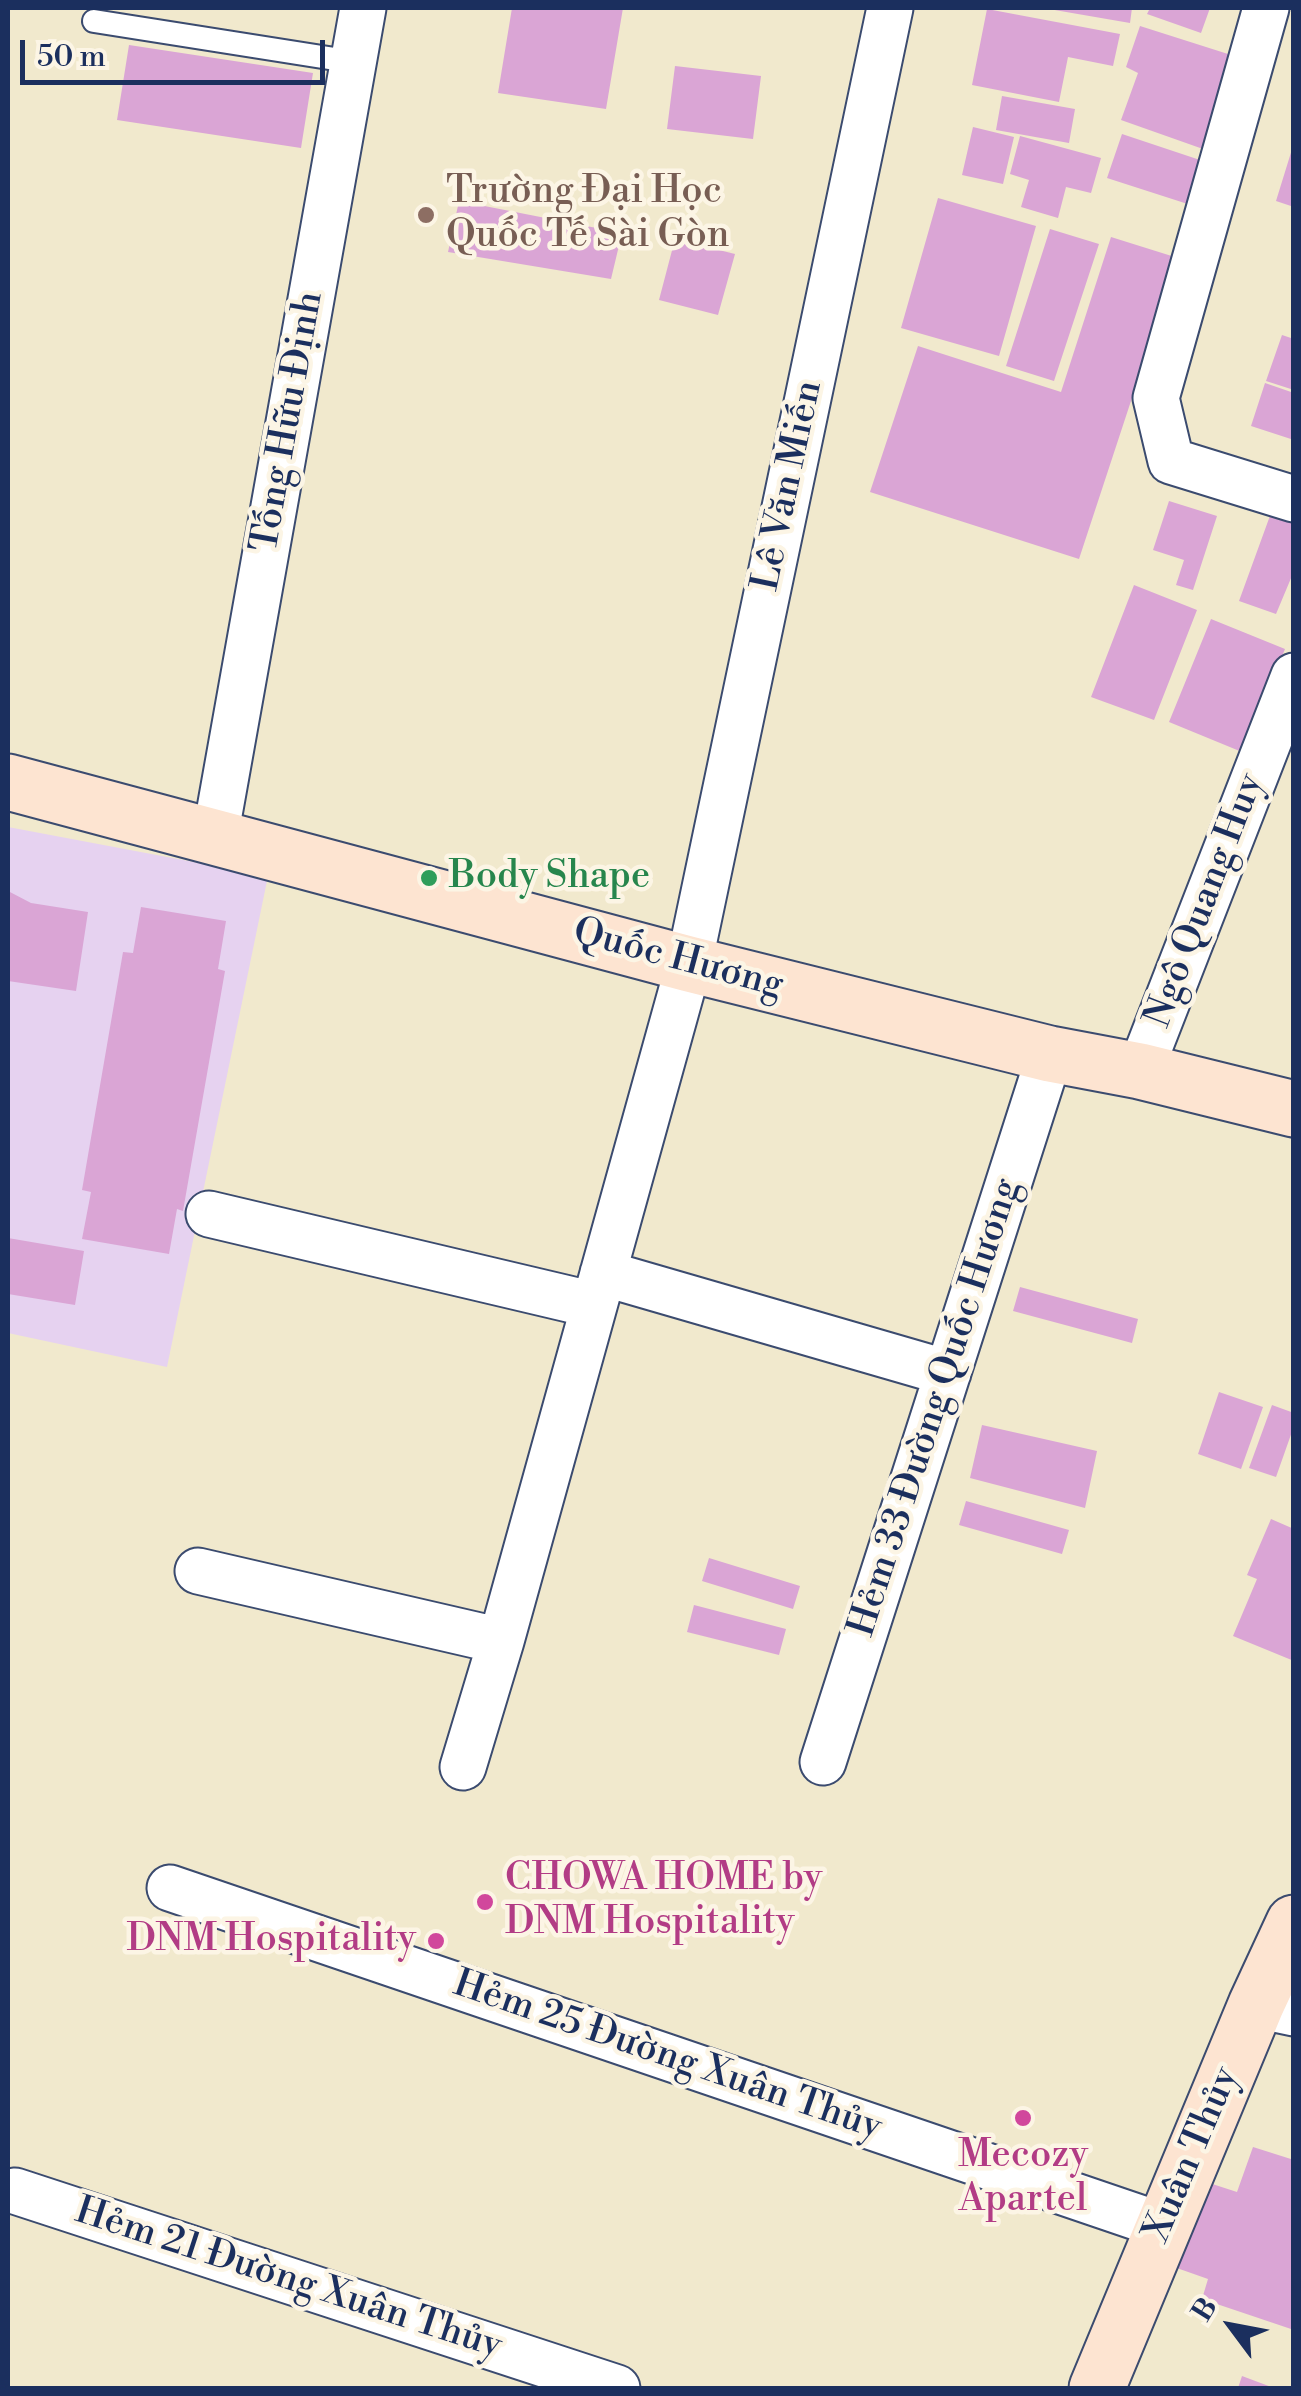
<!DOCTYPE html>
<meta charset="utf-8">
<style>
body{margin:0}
#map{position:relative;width:1301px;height:2396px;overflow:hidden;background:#f1e9cd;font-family:"Libre Bodoni",serif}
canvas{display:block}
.frame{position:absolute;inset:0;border:10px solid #1b2f5e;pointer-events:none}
.north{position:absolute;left:1181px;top:2276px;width:100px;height:100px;-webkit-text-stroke:8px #fcf5e5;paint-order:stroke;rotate:302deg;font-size:28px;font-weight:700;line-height:40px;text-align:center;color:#1b2f5e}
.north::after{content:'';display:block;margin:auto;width:35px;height:45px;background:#1b2f5e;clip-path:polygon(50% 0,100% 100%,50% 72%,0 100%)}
.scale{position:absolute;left:20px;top:40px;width:305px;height:45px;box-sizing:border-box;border:5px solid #1b2f5e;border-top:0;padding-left:12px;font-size:30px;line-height:35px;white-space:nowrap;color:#1b2f5e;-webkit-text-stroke:8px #fcf5e5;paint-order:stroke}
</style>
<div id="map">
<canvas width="1301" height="2396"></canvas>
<div class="frame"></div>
<div class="north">B</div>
<div class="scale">50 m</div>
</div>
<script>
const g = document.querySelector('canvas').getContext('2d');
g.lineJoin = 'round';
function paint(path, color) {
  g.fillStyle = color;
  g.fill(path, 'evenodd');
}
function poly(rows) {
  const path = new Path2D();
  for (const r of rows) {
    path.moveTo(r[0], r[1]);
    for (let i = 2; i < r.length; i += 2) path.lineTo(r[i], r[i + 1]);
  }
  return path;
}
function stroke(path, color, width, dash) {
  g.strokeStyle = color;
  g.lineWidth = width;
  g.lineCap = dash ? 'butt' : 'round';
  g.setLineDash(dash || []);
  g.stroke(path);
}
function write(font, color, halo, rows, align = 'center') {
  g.font = font + ' "Libre Bodoni",serif';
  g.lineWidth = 9;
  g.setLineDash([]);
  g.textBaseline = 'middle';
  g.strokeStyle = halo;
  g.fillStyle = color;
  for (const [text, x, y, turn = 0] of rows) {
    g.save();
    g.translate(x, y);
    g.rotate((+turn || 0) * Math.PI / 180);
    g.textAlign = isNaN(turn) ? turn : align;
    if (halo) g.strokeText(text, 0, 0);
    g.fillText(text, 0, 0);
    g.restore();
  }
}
paint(poly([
 [8,827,268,876,167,1367,8,1333]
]), '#e6d2f0');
paint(poly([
 [512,8,623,8,606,109,498,93],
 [1043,8,1132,8,1130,23],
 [1150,8,1210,8,1201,33,1147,14],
 [987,9,1120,34,1113,66,1068,57,1059,102,972,85],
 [1140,26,1228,54,1203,149,1121,120,1138,73,1126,67],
 [129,45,313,73,301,148,117,120],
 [675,66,761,76,753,139,667,129],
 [1002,96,1075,109,1069,143,996,130],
 [973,127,1014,137,1003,184,962,175],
 [1122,134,1212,164,1197,207,1107,178],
 [1020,136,1101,158,1091,193,1066,187,1058,218,1021,207,1029,180,1010,174],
 [1293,146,1294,146,1294,207,1276,201],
 [938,198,1036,226,999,356,901,328],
 [459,201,622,233,611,279,448,252],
 [1050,229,1099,244,1054,381,1006,366],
 [1111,237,1178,258,1079,559,870,492,918,346,1061,392],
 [675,239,735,254,718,315,659,300],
 [1282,335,1294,339,1294,390,1266,381],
 [1265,383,1294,393,1294,440,1251,426],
 [1169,501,1217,516,1193,590,1176,585,1184,560,1153,550],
 [1271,513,1294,522,1294,571,1276,614,1239,601],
 [1134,585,1197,610,1154,720,1091,697],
 [1211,619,1285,649,1242,752,1169,722],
 [8,891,31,903,88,912,76,991,8,981],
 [141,907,226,921,218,969,225,971,183,1211,177,1209,169,1254,82,1239,91,1192,82,1190,123,952,133,953],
 [8,1238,84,1251,75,1305,8,1294],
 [1020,1287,1138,1319,1132,1343,1013,1311],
 [1219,1392,1263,1407,1241,1469,1198,1454],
 [1272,1405,1294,1413,1294,1426,1276,1477,1249,1468],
 [982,1425,1097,1451,1085,1508,970,1478],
 [966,1501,1069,1530,1062,1554,959,1525],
 [1271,1519,1294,1529,1294,1661,1233,1636,1257,1579,1247,1575],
 [709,1558,800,1586,793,1609,702,1581],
 [694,1605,786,1629,779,1655,687,1632],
 [1253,2147,1294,2160,1294,2330,1202,2299,1208,2279,1174,2267,1203,2181,1237,2192],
 [1242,2376,1274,2388,1238,2388]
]), '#daa5d5');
const lane = poly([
 [94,21,354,62]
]);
const street = poly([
 [1266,8,1156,398,1171,461,1294,499],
 [215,837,363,8],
 [1140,1071,1294,676],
 [209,1214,594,1305],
 [603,1273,948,1373],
 [198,1571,501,1641,689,964,890,8],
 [823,1762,1050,1054],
 [463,1767,501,1641],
 [170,1888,1163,2226],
 [1256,2005,1294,2013],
 [15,2191,617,2388]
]);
const secondary = poly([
 [8,782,689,964,1050,1054,1140,1071,1294,1109],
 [1097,2388,1256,2005,1294,1923]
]);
stroke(lane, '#3b4b6f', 26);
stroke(street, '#3b4b6f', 49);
stroke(secondary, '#3b4b6f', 59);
stroke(lane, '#fff', 22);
stroke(street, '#fff', 45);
stroke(secondary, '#fde4d1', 55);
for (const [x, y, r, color] of [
 [426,215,10,"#8d6e63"],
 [429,878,10,"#2e9e5b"],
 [485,1902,10,"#d1479c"],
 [436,1941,10,"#d1479c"],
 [1023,2118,10,"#d1479c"]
]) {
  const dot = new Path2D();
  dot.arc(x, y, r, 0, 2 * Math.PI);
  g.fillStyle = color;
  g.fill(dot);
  stroke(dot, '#fcf5e5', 4);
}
write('38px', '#785e54', '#fcf5e5', [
 ["Trường Đại Học",446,193],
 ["Quốc Tế Sài Gòn",446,237]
], 'left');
write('38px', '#1b2f5e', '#fcf5e5', [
 ["Tống Hữu Định",289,422,-80],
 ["Lê Văn Miến",789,486,-78],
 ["Ngô Quang Huy",1206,901,-69],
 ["Quốc Hương",678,960,15],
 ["Hẻm 33 Đường Quốc Hương",936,1408,-72],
 ["Hẻm 25 Đường Xuân Thủy",667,2057,19],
 ["Xuân Thủy",1193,2155,-67],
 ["Hẻm 21 Đường Xuân Thủy",288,2280,18]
]);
write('38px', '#27864d', '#fcf5e5', [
 ["Body Shape",449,878]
], 'left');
write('38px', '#b23c85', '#fcf5e5', [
 ["CHOWA HOME by",505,1880],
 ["DNM Hospitality",505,1924],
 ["DNM Hospitality",416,1941,"right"],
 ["Mecozy",1023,2157,"center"],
 ["Apartel",1023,2201,"center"]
], 'left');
</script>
